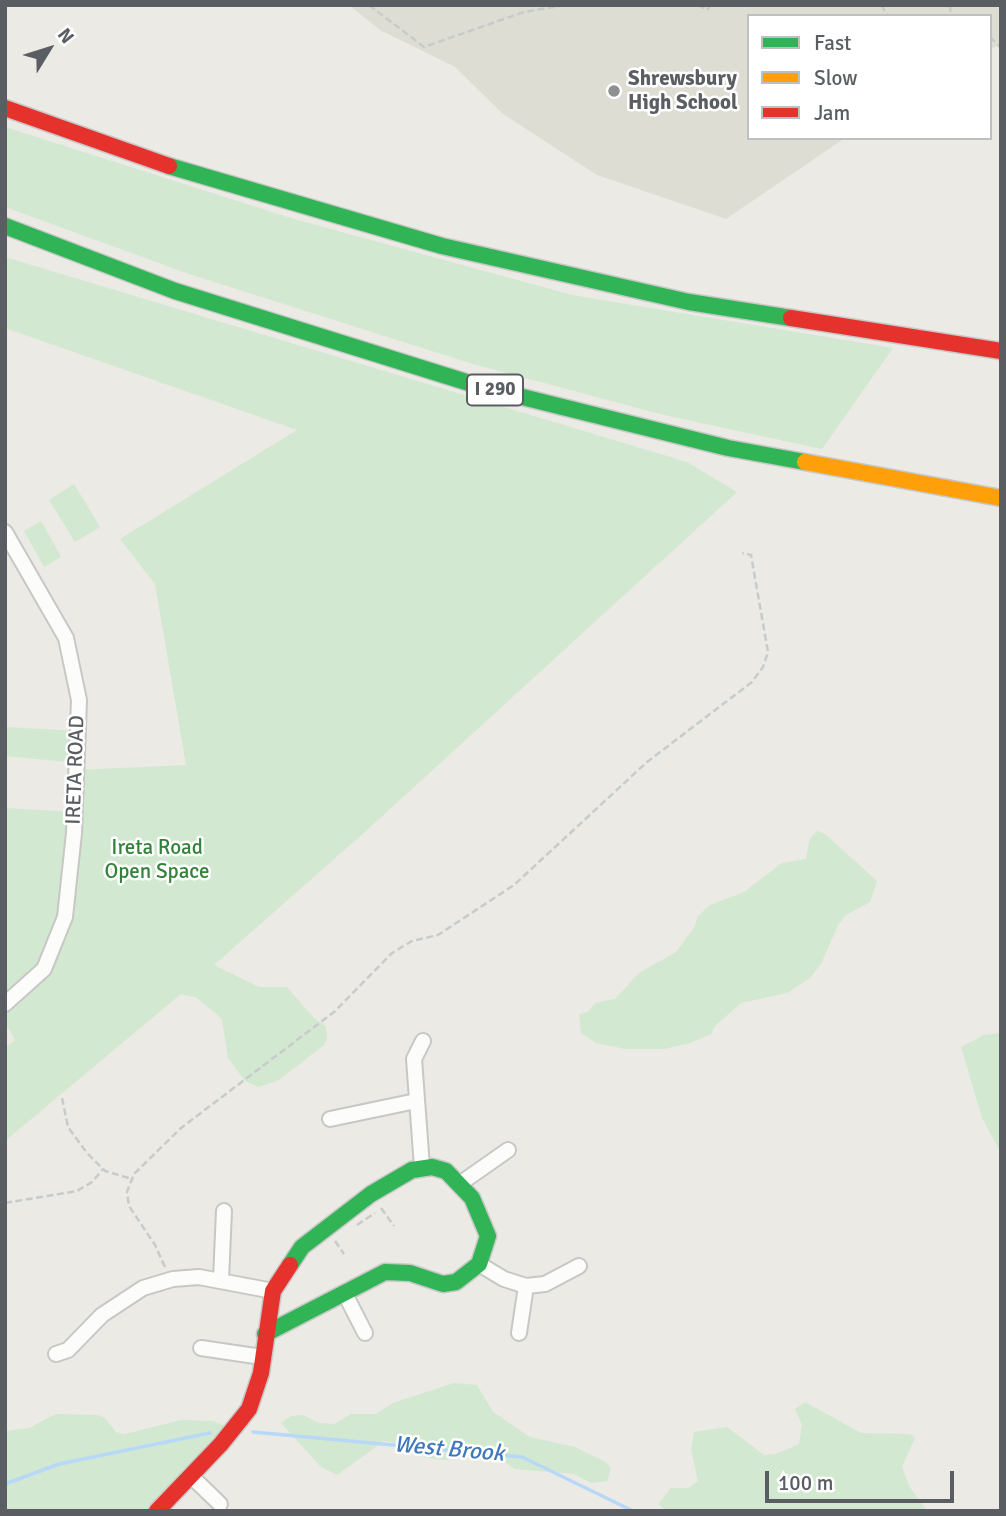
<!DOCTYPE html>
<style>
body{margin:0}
#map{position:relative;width:1006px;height:1516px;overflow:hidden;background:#ebeae5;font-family:Signika,sans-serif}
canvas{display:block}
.frame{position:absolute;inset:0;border:7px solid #5a5e63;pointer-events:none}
.legend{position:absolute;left:747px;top:14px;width:245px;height:126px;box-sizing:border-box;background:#fff;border:2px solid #bdbfc1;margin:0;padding:9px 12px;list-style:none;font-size:21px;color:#5a5e63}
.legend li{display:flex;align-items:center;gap:14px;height:35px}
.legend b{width:35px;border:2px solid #bdbfc1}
.north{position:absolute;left:14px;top:14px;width:70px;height:70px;-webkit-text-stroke:5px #fff;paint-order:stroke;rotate:52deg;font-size:19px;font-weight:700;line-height:28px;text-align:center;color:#5a5e63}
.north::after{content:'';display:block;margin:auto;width:24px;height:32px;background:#5a5e63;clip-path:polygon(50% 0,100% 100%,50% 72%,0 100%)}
.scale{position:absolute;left:765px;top:1471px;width:189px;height:32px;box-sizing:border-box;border:4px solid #5a5e63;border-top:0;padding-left:9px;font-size:21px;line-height:24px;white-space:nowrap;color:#5a5e63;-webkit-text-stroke:5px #fff;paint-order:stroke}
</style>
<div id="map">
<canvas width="1006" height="1516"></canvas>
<div class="frame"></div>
<ul class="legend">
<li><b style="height:9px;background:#30b455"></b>Fast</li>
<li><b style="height:9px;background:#ff9f0a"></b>Slow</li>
<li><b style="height:9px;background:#e5322d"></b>Jam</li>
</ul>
<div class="north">N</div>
<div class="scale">100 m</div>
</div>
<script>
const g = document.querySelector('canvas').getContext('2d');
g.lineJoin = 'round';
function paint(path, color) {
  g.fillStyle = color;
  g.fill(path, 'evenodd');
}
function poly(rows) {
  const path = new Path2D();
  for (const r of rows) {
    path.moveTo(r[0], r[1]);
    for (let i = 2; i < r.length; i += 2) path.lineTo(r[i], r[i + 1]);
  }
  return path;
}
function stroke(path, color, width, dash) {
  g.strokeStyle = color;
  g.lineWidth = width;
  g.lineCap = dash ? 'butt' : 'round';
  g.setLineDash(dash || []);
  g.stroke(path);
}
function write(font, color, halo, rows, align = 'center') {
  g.font = font + ' Signika,sans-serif';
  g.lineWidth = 5;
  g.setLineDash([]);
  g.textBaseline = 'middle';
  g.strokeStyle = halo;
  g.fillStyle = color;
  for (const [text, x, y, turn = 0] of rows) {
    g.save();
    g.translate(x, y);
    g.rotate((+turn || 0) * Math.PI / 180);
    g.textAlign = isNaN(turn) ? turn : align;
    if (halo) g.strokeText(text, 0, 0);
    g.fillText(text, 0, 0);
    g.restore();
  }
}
paint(poly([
 [349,5,1001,5,1001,44,990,49,990,16,749,16,749,138,845,138,726,219,597,175,503,114,455,67,380,30]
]), '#deddd4');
paint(poly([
 [5,127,294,219,572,295,893,348,822,449,664,415,473,364,189,274,5,207],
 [5,257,687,462,737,492,367,830,214,965,259,987,287,987,314,1018,326,1026,327,1039,324,1045,279,1080,258,1087,245,1081,228,1058,222,1019,197,998,181,994,5,1141,5,1048,15,1040,5,1022,5,808,75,812,77,770,186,765,155,584,120,539,297,430,5,328],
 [74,484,100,527,75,542,49,500],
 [41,521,61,557,44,567,24,531],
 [5,727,78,731,78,763,5,756],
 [817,831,825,834,877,881,870,902,846,915,838,925,821,964,810,978,787,993,741,1003,715,1026,711,1034,690,1043,664,1049,625,1049,596,1043,581,1033,579,1014,588,1012,595,1003,615,999,639,973,676,952,694,928,698,916,710,905,744,892,782,863,806,859,810,838],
 [1001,1033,1001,1153,982,1118,961,1047,984,1035],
 [454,1383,477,1385,493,1412,530,1437,575,1447,604,1461,611,1467,607,1481,591,1483,574,1474,515,1469,489,1451,445,1460,424,1457,410,1446,384,1441,337,1475,321,1467,281,1423,291,1416,303,1415,319,1423,334,1424,351,1414,376,1414,393,1403],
 [805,1402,861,1433,910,1434,915,1438,902,1466,909,1486,927,1511,666,1511,658,1504,671,1488,688,1488,698,1481,691,1450,694,1432,727,1427,764,1455,776,1454,799,1444,802,1425,795,1409],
 [56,1414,97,1415,105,1418,116,1432,125,1434,181,1420,213,1421,226,1426,146,1511,5,1511,5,1431,29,1428]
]), '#d2e8d0');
stroke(poly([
 [253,1432,522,1457,633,1511],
 [5,1484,59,1464,210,1433]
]), '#b7d9f7', 3.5);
const street = poly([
 [5,532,66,638,79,700,74,833,65,917,44,969,5,1004],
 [330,1119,416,1101],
 [422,1167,414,1059,423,1041],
 [461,1183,508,1150],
 [479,1264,504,1279,526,1286,519,1333],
 [221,1279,224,1211],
 [526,1286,545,1284,579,1266],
 [345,1294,365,1333],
 [201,1348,262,1357],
 [56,1354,68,1350,102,1315,143,1288,173,1279,199,1277,273,1291],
 [191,1476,220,1504]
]);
const fast = poly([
 [169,166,442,246,689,302,791,318],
 [5,226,175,291,482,387,728,448,805,462],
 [265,1334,385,1272,410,1273,443,1284,456,1282,479,1264,488,1236,472,1198,446,1171,432,1167,412,1170,371,1194,302,1247,290,1265]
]);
const slow = poly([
 [805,462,1001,498]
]);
const jam = poly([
 [5,108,169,166],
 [791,318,1001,351],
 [157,1511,221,1444,249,1409,261,1373,273,1291,290,1265]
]);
stroke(street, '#c7c7c5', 18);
stroke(fast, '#c7c8c7', 19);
stroke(slow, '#c7c8c7', 19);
stroke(jam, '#c7c8c7', 19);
stroke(poly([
 [369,5,424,47,524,12,566,5],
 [698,5,707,10,711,5],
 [801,5,804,5],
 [881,5,888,16],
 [950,5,951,16],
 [990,37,1001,48],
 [62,1098,68,1127,87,1153,105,1171,132,1179],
 [5,1203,77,1191,92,1182,103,1169],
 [381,1208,394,1226],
 [357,1225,375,1213],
 [335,1241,344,1254],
 [165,1267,155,1245,129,1206,127,1192,134,1174,181,1128,334,1012,392,953,412,941,438,935,514,885,647,762,752,682,763,667,768,652,751,555,742,553]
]), '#c7ccca', 2.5, [7, 3.5]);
stroke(street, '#fcfcfb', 14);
stroke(fast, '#30b455', 16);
stroke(slow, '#ff9f0a', 16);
stroke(jam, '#e5322d', 16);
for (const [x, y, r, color] of [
 [614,91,7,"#8d8f90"]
]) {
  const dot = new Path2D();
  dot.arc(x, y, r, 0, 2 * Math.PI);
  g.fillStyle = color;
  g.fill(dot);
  stroke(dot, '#fff', 2.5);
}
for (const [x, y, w] of [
 [495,390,56]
]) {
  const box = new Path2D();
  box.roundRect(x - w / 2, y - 15.5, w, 31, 5);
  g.fillStyle = '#fff';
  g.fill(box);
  stroke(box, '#5a5e63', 2);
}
write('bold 19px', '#5a5e63', null, [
 ["I 290",495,390]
]);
write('bold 21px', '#5a5e63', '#fff', [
 ["Shrewsbury",628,79],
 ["High School",628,103]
], 'left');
write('21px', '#5a5e63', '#fff', [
 ["IRETA ROAD",76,770,-88]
]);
write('21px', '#328339', '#fff', [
 ["Ireta Road",157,848],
 ["Open Space",157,872]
]);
write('italic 23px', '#3f77bc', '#fff', [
 ["West Brook",449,1450,5]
]);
</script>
